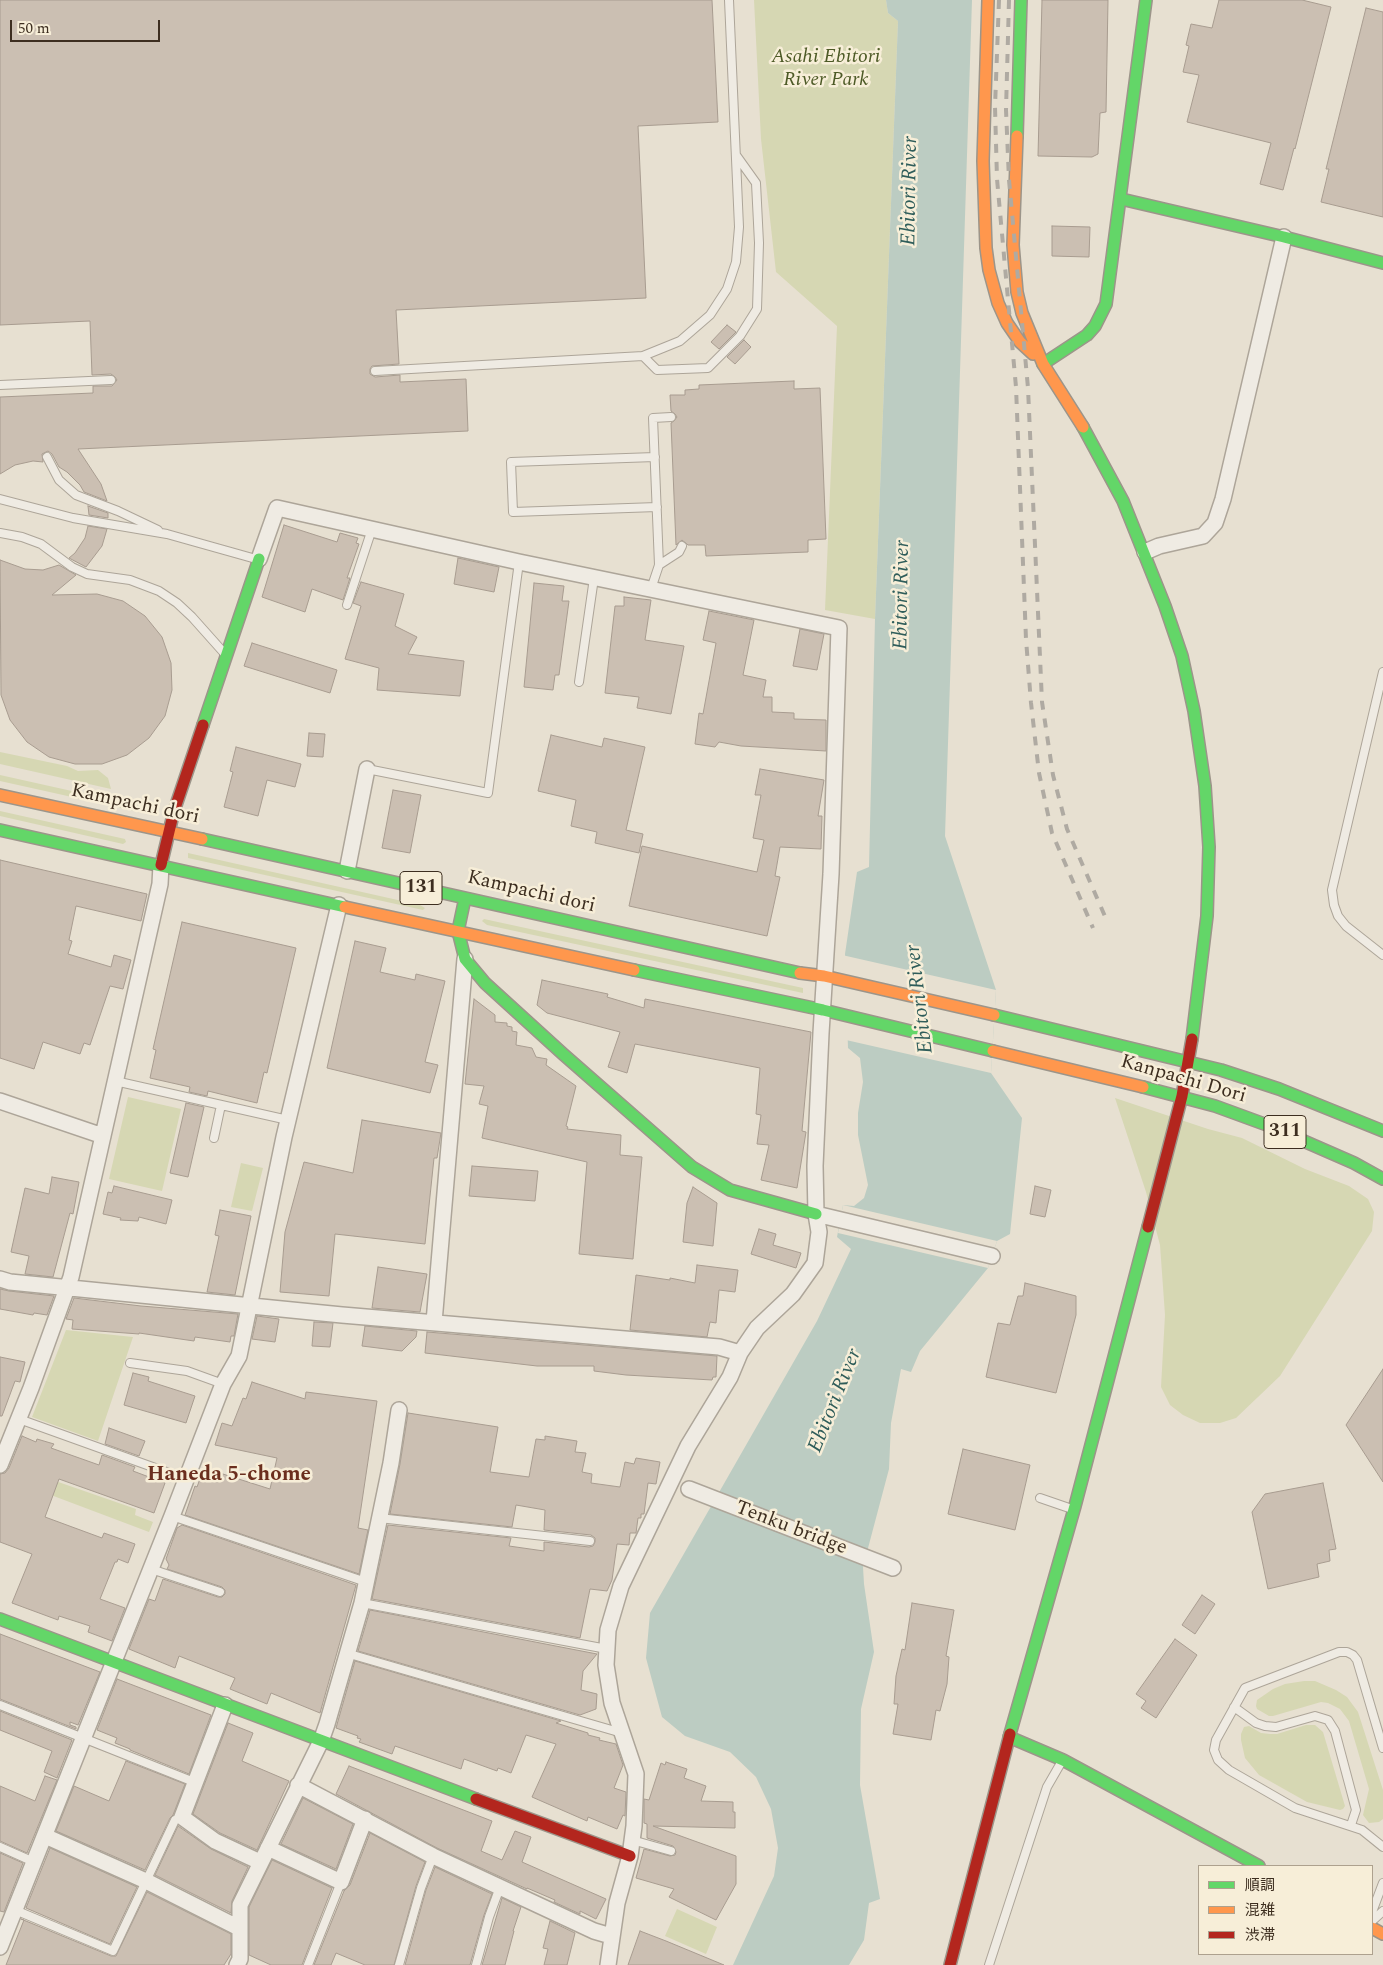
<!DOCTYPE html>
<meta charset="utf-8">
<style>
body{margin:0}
#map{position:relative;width:1383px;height:1965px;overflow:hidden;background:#e7e0d1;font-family:Spectral,"Noto Sans JP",serif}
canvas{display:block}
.legend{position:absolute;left:1198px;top:1865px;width:175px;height:90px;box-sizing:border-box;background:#f7eed8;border:1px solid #ada18e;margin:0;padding:6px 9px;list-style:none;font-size:15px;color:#3d2e20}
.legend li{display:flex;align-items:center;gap:10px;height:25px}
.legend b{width:25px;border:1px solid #ada18e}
.scale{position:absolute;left:10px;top:20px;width:150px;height:22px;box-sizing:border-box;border:2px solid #3d2e20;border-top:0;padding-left:6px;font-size:15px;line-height:18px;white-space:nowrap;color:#3d2e20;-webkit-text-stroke:4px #f7eed8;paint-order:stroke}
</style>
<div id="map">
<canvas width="1383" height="1965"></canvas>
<ul class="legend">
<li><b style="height:6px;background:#63d668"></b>順調</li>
<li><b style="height:6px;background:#ff974d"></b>混雑</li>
<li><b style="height:6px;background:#b3261e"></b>渋滞</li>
</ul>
<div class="scale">50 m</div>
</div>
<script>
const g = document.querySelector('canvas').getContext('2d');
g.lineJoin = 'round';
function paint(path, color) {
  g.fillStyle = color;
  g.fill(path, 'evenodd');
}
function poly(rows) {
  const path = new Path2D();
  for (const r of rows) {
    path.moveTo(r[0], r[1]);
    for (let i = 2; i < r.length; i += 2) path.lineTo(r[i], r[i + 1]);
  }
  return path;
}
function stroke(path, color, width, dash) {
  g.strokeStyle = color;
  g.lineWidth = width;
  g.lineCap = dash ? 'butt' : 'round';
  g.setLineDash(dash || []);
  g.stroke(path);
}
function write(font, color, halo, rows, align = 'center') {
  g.font = font + ' Spectral,serif';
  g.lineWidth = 5;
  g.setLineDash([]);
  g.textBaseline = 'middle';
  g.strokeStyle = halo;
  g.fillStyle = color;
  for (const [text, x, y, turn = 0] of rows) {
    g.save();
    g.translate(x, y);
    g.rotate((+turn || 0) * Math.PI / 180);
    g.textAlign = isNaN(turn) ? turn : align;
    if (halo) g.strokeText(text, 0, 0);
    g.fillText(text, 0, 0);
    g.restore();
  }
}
paint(poly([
 [754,0,886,0,888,13,898,21,875,619,825,610,837,326,776,272,761,139],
 [0,752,67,766,78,771,98,770,108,778,111,789,0,764],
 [0,775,139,806,143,810,135,811,0,781],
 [0,811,125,839,126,842,123,844,0,816],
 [188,853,420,905,425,908,423,910,188,858],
 [484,919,803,988,803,993,487,925,482,921],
 [128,1097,181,1109,162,1191,109,1179],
 [1115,1098,1208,1129,1242,1138,1305,1169,1349,1186,1368,1199,1374,1212,1372,1231,1280,1376,1236,1418,1220,1423,1200,1423,1183,1415,1170,1405,1161,1387,1165,1315,1160,1245,1146,1192],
 [241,1163,263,1168,252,1211,231,1207],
 [66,1330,133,1337,98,1441,32,1417],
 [41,1476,136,1509,135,1515,153,1522,149,1532,35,1489],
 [1304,1681,1315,1681,1336,1690,1347,1697,1358,1712,1383,1790,1383,1819,1379,1822,1369,1823,1363,1815,1369,1789,1349,1721,1340,1709,1328,1703,1321,1702,1273,1716,1269,1716,1257,1709,1256,1706,1257,1700,1273,1689,1285,1684],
 [1306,1725,1315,1725,1323,1732,1345,1806,1343,1809,1340,1810,1307,1802,1259,1775,1245,1758,1241,1740,1241,1734,1244,1727,1249,1726,1261,1733,1270,1734,1277,1734],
 [677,1909,717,1927,706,1954,665,1936]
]), '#d6d7b3');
paint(poly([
 [886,0,972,0,945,836,996,990,991,1073,1022,1118,1010,1234,997,1241,988,1268,920,1351,911,1372,901,1369,891,1423,889,1469,863,1567,864,1584,874,1652,861,1709,860,1785,880,1899,869,1903,864,1940,849,1965,733,1965,774,1876,778,1848,771,1809,756,1777,730,1752,685,1736,662,1717,646,1658,650,1613,817,1321,851,1249,837,1237,843,1205,854,1206,864,1198,868,1185,858,1135,858,1113,863,1082,860,1058,848,1048,845,954,857,872,869,867,875,619,898,21,888,13]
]), '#bcccc2');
paint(poly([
 [842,955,996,990,991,1073,846,1040],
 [843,1205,997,1241,988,1268,838,1233]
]), '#e7e0d1');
const building = poly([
 [0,0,712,0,718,122,638,126,646,298,396,310,399,364,372,366,370,369,370,374,375,377,400,375,400,382,466,379,468,431,78,449,101,484,107,501,84,492,80,485,67,472,59,467,52,454,48,451,42,454,43,462,33,461,15,465,0,474,0,397,93,393,93,386,112,386,117,380,115,377,111,374,92,375,90,321,0,325,0,0],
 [1042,0,1108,0,1106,112,1100,113,1098,154,1092,157,1038,156,1042,0],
 [1219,0,1302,0,1331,7,1295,149,1294,148,1283,190,1260,184,1271,143,1187,122,1199,75,1183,72,1189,46,1186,45,1191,24,1212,28,1219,0],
 [1366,8,1383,12,1383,217,1321,202,1329,169,1326,169,1366,8],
 [1052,226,1090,227,1089,257,1052,256,1052,226],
 [727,325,736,332,719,349,711,342,727,325],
 [744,340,751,347,735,364,727,357,744,340],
 [794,381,794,389,820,388,826,539,808,540,808,552,706,556,705,545,688,545,682,540,676,545,671,423,674,421,677,417,675,414,671,411,670,395,685,395,685,390,699,389,699,385,794,381],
 [88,506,108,513,108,518,89,515,88,506],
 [284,525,337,542,340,533,358,538,356,543,359,544,347,578,350,578,343,600,312,589,305,612,262,597,284,525],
 [88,526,107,529,102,546,86,567,69,558,75,553,85,538,88,526],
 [458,558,499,567,494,592,454,584,458,558],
 [0,560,25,569,43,570,59,565,76,575,52,595,97,594,123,601,145,616,162,637,171,663,172,690,165,716,149,738,127,755,102,764,75,764,49,757,27,742,10,720,1,695,0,560],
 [361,582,404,594,395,626,417,637,408,654,464,661,460,696,377,690,379,668,345,659,361,606,353,603,361,582],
 [534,583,564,586,562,601,569,601,559,675,555,675,553,690,524,687,534,583],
 [624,597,651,600,645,640,684,646,671,714,637,708,639,697,605,693,615,606,624,606,624,597],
 [709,611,754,620,743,675,766,680,763,697,772,697,772,712,794,713,794,719,826,720,826,751,741,746,719,742,715,747,695,744,699,713,703,714,716,643,703,640,709,611],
 [800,629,824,634,817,670,793,666,800,629],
 [252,643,337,670,330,693,244,666,252,643],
 [309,733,325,734,323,757,307,756,309,733],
 [551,735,602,747,604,738,645,747,626,830,643,834,639,853,595,843,597,832,571,826,576,800,538,791,551,735],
 [236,747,301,764,295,787,267,780,258,816,224,807,233,772,230,771,236,747],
 [760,769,824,780,818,816,822,816,821,849,780,847,775,876,780,877,767,936,629,906,642,846,757,872,764,840,753,838,761,795,755,795,760,769],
 [393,790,421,795,410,853,382,848,393,790],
 [0,860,147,894,141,921,76,906,69,940,72,941,68,954,111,967,114,955,131,960,123,989,110,986,90,1045,84,1043,80,1054,43,1042,34,1069,0,1058,0,860],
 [182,922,296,948,267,1073,264,1072,257,1103,208,1091,207,1096,189,1092,190,1087,150,1078,156,1050,153,1049,182,922],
 [355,941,386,948,380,972,415,980,416,974,445,981,425,1062,438,1065,430,1093,327,1068,355,941],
 [542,980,608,994,607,997,644,1008,645,999,811,1032,802,1131,806,1132,797,1188,761,1180,769,1145,757,1144,761,1115,756,1114,760,1068,635,1044,627,1073,608,1067,620,1032,547,1013,537,1005,542,980],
 [474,999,495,1015,495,1022,507,1023,507,1026,512,1027,512,1031,517,1032,516,1045,532,1048,536,1057,547,1059,546,1065,576,1086,566,1126,568,1127,567,1129,621,1135,620,1155,642,1157,633,1259,579,1254,587,1162,482,1138,488,1106,479,1104,484,1086,465,1084,474,999],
 [186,1103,204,1107,188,1177,170,1173,186,1103],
 [362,1120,441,1133,437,1158,434,1158,425,1244,335,1234,329,1296,280,1292,285,1232,304,1162,353,1173,362,1120],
 [472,1166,538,1171,535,1201,469,1196,472,1166],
 [52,1177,79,1182,73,1214,70,1213,53,1277,25,1274,29,1256,11,1252,25,1188,49,1194,52,1177],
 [114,1186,172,1200,166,1224,139,1217,138,1221,120,1220,121,1218,103,1214,108,1192,112,1193,114,1186],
 [1035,1186,1051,1190,1045,1217,1030,1214,1035,1186],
 [693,1187,717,1203,713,1246,683,1242,687,1203,693,1187],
 [220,1210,251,1216,235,1295,207,1292,219,1236,215,1235,220,1210],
 [759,1229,776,1234,773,1245,801,1253,796,1268,751,1254,759,1229],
 [697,1265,738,1270,735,1292,719,1290,716,1323,710,1322,707,1337,630,1330,636,1275,670,1280,670,1278,695,1283,697,1265],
 [378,1267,427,1274,420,1312,372,1308,378,1267],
 [1025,1283,1076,1296,1076,1315,1056,1393,986,1377,998,1323,1010,1325,1018,1296,1023,1296,1025,1283],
 [0,1289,9,1291,54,1296,47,1315,34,1313,33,1315,0,1309,0,1289],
 [74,1298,141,1306,238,1314,234,1336,231,1336,230,1342,195,1337,194,1341,139,1333,139,1334,72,1329,73,1320,66,1319,74,1298],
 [257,1316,279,1319,275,1342,252,1339,257,1316],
 [314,1322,333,1323,330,1347,312,1346,314,1322],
 [365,1326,417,1331,416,1337,402,1351,362,1346,365,1326],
 [427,1332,717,1356,716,1377,713,1377,712,1380,626,1375,594,1371,594,1366,537,1366,425,1353,427,1332],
 [0,1357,25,1362,20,1382,15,1381,2,1416,0,1416,0,1357],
 [1383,1369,1383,1482,1346,1425,1383,1369],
 [133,1373,149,1377,148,1381,195,1396,186,1423,124,1405,133,1373],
 [252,1382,305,1399,306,1392,377,1401,358,1528,368,1530,359,1574,185,1515,195,1486,197,1487,204,1468,270,1489,277,1458,215,1445,222,1423,232,1426,243,1398,246,1399,252,1382],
 [408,1413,498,1427,490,1472,529,1477,536,1439,545,1440,545,1436,577,1441,575,1452,586,1453,582,1472,592,1474,591,1483,620,1487,625,1462,634,1464,636,1458,660,1462,656,1484,648,1483,644,1514,641,1514,641,1518,638,1518,636,1533,630,1533,629,1545,617,1544,612,1580,607,1591,590,1589,580,1638,372,1599,388,1525,511,1538,509,1546,544,1551,544,1542,589,1547,593,1546,595,1542,595,1538,591,1535,544,1530,545,1510,516,1505,512,1527,390,1514,400,1464,408,1413],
 [109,1428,145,1441,139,1456,105,1444,109,1428],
 [22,1436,36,1442,37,1439,54,1444,51,1448,99,1465,102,1455,135,1467,133,1471,165,1483,154,1513,59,1479,45,1517,102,1538,104,1533,135,1544,128,1563,118,1559,117,1562,115,1562,100,1599,125,1608,112,1641,88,1632,90,1626,59,1616,58,1620,12,1603,32,1554,0,1542,0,1474,5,1473,9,1468,22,1436],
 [963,1449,1030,1465,1015,1530,948,1514,963,1449],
 [1323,1483,1336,1549,1329,1550,1330,1561,1317,1564,1319,1577,1268,1589,1252,1512,1265,1494,1323,1483],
 [182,1525,356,1585,320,1713,271,1693,267,1704,230,1689,235,1678,179,1656,175,1668,129,1649,149,1599,155,1601,163,1579,218,1597,222,1597,225,1594,225,1590,222,1587,167,1569,169,1565,166,1559,177,1528,182,1525],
 [1202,1595,1215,1604,1195,1634,1182,1625,1202,1595],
 [912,1603,954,1610,946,1656,949,1657,947,1684,940,1711,936,1710,931,1740,893,1734,898,1704,894,1704,896,1676,902,1649,905,1650,912,1603],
 [370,1610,597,1654,583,1671,581,1690,597,1694,596,1709,580,1715,358,1651,370,1610],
 [0,1634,100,1672,78,1725,70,1722,70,1725,76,1727,76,1729,0,1699,0,1634],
 [1175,1639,1197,1655,1156,1718,1141,1708,1146,1701,1136,1694,1175,1639],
 [355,1661,561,1721,556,1723,588,1733,588,1735,600,1738,599,1740,616,1744,623,1765,614,1788,626,1792,625,1816,623,1815,617,1829,588,1817,587,1821,532,1797,556,1744,526,1735,511,1773,498,1768,497,1771,464,1759,461,1769,395,1746,392,1754,359,1742,361,1739,357,1738,358,1736,336,1728,355,1661],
 [117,1679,211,1715,189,1774,130,1750,130,1749,115,1743,117,1738,97,1730,117,1679],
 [0,1711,72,1740,57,1778,44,1772,52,1751,0,1730,0,1711],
 [228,1723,253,1733,242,1761,289,1781,257,1850,220,1833,193,1814,228,1723],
 [126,1761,185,1784,173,1815,170,1818,145,1870,56,1831,74,1786,109,1801,126,1761],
 [666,1762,687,1769,684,1778,706,1786,701,1801,733,1802,733,1812,735,1812,735,1828,653,1826,736,1856,736,1884,716,1920,669,1897,674,1889,636,1878,644,1849,670,1856,675,1855,676,1852,673,1846,647,1838,647,1824,644,1823,644,1799,649,1800,661,1763,665,1765,666,1762],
 [349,1766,492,1821,481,1851,502,1860,515,1831,531,1837,522,1862,606,1899,596,1919,580,1911,580,1914,554,1902,555,1900,527,1888,527,1889,437,1848,336,1794,349,1766],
 [45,1776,57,1780,27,1853,0,1841,0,1786,35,1801,45,1776],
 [303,1798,353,1824,336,1869,281,1844,303,1798],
 [178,1826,211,1849,248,1867,232,1901,231,1913,155,1875,178,1826],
 [370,1833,425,1862,416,1886,394,1965,365,1965,336,1953,331,1965,314,1965,344,1891,350,1885,370,1833],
 [50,1848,137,1887,110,1944,26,1908,50,1848],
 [0,1853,23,1863,4,1912,0,1911,0,1853],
 [272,1860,332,1888,302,1965,271,1965,249,1955,249,1907,272,1860],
 [435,1867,492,1894,484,1915,470,1965,405,1965,426,1890,435,1867],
 [147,1892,231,1934,231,1954,224,1965,6,1965,24,1920,21,1919,111,1956,116,1956,147,1892],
 [502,1898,521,1907,513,1931,514,1931,505,1965,482,1965,502,1898],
 [550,1921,575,1933,567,1965,544,1965,548,1949,543,1948,550,1921],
 [640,1931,666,1941,724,1965,628,1965,640,1931]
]);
paint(building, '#cbbfb2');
stroke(building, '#a89c90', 1);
const lane = poly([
 [643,356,657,370,708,368,740,336,757,309,759,243,756,183,736,155],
 [375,371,643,356,680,341,710,315,727,289,736,262,739,227,729,0],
 [0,385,111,380],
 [47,457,59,480,76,495,118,511,158,530],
 [655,457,511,462,513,512,657,507],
 [0,499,73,518,167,534,256,559],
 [0,533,22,537,41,544,72,567,87,574,130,580,159,591,177,603,192,617,225,654],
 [659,565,679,552,682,546],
 [651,589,659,565,653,418,671,417],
 [347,605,372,529],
 [1383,672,1332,890,1334,905,1338,916,1346,926,1383,955],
 [579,682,594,578],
 [367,769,488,793,519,562],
 [115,1081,288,1120],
 [214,1138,221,1105],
 [130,1363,187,1371,223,1384],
 [19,1419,186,1479],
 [1040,1498,1072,1509],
 [172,1516,366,1582],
 [379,1518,590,1541],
 [151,1569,220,1592],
 [362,1603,607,1649],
 [346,1653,622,1733],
 [0,1705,194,1782],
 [1234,1707,1256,1723,1265,1726,1276,1727,1315,1716,1328,1720,1335,1731,1356,1810,1351,1825],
 [1383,1748,1357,1660,1353,1655,1347,1652,1339,1652,1245,1688,1216,1740,1214,1750,1218,1760,1229,1770,1295,1808,1362,1830,1383,1847],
 [632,1840,671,1851],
 [0,1847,34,1862],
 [15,1910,113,1951,175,1820,182,1817],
 [1372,1912,1383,1883],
 [1372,1921,1383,1911],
 [308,1965,341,1882],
 [399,1965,421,1888,433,1856],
 [476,1965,489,1917,500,1887],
 [989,1965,1047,1787,1062,1761]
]);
const street = poly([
 [1145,552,1159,546,1203,536,1215,523,1223,499,1284,237],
 [259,559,277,508,519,562,839,628,831,874,821,1033,815,1166,816,1214,819,1232,815,1263,793,1294,757,1328,740,1353,730,1377,688,1446,621,1586,608,1630,606,1665,612,1703,636,1774,634,1826,630,1856,617,1903,608,1965],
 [347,871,367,769],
 [0,1101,103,1136],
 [816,1214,992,1256],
 [0,1279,10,1282,342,1315,719,1347,740,1353],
 [434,1322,465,959],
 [0,1465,31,1388,71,1277,160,884,161,865],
 [689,1489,893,1568],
 [225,1705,182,1817,215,1841,260,1862],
 [298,1785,433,1856,594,1931,611,1936],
 [45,1836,146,1881,239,1928],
 [268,1848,341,1882,365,1819],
 [0,1947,172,1516,223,1384,239,1356,284,1137,339,905],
 [237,1965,240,1959,240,1905,321,1741,327,1724,362,1603,391,1463,399,1410]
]);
const fast = poly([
 [1017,136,1021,0],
 [1121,199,1284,237,1383,263],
 [1043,364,1087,335,1095,326,1106,304,1146,0],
 [1083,427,1123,501,1165,606,1182,656,1194,711,1205,786,1209,847,1207,916,1192,1039],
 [203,725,259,559],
 [0,830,345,907],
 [202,839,800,973],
 [465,898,458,931,465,959,485,983,563,1054,692,1167,730,1190,816,1214],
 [634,970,823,1010,993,1051],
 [994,1015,1221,1070,1279,1089,1383,1131],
 [1143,1087,1215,1106,1267,1125,1354,1163,1383,1179],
 [0,1619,476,1799],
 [1010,1734,1075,1506,1148,1227],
 [1009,1737,1063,1760,1259,1866]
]);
const slow = poly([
 [988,0,983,161,986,248,989,270,998,303,1007,323,1020,342,1033,354],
 [1017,136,1013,245,1017,292,1022,313,1043,364,1083,427],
 [0,795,202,839],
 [345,907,634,970],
 [800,973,824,976,994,1015],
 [993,1051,1143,1087],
 [1372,1928,1383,1934]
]);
const jam = poly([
 [161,865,174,811,203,725],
 [1148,1227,1182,1096,1192,1039],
 [476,1799,630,1856],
 [950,1965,1010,1734]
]);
stroke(lane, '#ada599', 10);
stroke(street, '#ada599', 18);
stroke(fast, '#9c958a', 14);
stroke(slow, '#9c958a', 14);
stroke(jam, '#9c958a', 14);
stroke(lane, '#efebe3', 8);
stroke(street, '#efebe3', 15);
stroke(fast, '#63d668', 11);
stroke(slow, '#ff974d', 11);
stroke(jam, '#b3261e', 11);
stroke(poly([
 [999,0,995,107,997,179,1016,387,1026,639,1031,703,1039,773,1052,833,1093,928],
 [1009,0,1006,110,1009,180,1028,388,1042,702,1053,775,1067,829,1107,921]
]), '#afaaa2', 4, [9, 9]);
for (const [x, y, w] of [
 [421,888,42],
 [1285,1132,42]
]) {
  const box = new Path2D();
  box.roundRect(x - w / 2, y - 16.5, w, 33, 4);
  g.fillStyle = '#f7eed8';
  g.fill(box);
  stroke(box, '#3d2e20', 1);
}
write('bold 19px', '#3d2e20', null, [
 ["131",421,888],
 ["311",1285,1132]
]);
write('italic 20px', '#4d5a26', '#f7eed8', [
 ["Asahi Ebitori",826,58],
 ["River Park",826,81]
]);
write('20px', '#3d2e20', '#f7eed8', [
 ["Kampachi dori",135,805,12],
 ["Kampachi dori",531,893,13],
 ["Kanpachi Dori",1183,1080,16],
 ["Tenku bridge",791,1529,21]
]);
write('italic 21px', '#2f5d5a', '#f7eed8', [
 ["Ebitori River",911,191,-89],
 ["Ebitori River",903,595,-89],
 ["Ebitori River",921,999,-97],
 ["Ebitori River",836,1401,-68]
]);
write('bold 21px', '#6b2e1e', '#f7eed8', [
 ["Haneda 5-chome",229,1476]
]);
</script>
